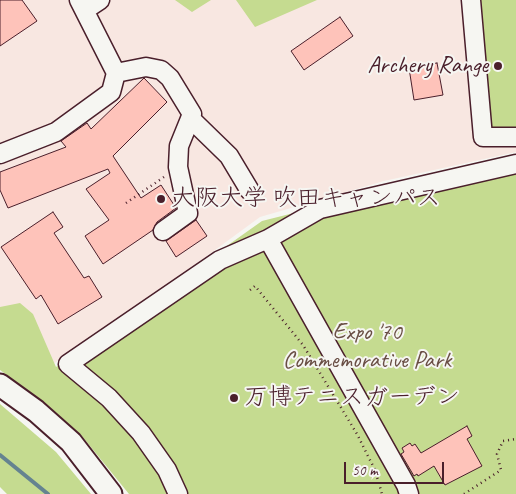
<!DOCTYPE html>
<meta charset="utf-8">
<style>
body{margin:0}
#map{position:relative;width:516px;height:494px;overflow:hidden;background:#f6f6f2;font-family:Caveat,sans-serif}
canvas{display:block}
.scale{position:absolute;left:344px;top:462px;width:100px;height:22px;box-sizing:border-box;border:2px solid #4a1f2b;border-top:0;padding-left:6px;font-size:15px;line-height:18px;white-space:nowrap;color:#4a1f2b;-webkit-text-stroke:4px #f6f6f2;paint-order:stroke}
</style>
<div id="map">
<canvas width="516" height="494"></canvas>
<div class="scale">50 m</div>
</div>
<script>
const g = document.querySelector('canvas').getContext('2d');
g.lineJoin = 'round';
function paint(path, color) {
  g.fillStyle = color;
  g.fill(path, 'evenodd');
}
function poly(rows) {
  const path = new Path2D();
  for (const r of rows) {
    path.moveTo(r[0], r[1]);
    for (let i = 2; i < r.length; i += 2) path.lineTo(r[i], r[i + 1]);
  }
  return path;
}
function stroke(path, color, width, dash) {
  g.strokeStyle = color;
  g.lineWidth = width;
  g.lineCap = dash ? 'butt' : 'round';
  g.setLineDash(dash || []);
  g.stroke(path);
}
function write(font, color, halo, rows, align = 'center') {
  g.font = font + ' Caveat,"Klee One",sans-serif';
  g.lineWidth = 4;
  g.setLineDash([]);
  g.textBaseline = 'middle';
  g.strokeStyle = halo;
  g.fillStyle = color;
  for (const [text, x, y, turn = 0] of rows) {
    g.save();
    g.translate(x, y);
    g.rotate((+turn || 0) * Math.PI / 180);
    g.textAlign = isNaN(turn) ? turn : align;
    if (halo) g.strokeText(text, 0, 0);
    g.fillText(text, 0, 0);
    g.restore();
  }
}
paint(poly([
 [0,0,516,0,516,152,384,181,260,217,151,297,43,371,0,341]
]), '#f8e7e1');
paint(poly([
 [175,0,211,0,192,12],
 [236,0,317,0,255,27],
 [474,0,516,0,516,131,486,134],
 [516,157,516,494,129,494,81,435,44,402,0,370,0,307,20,303,33,314,56,367,262,221],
 [0,404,56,452,91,494,7,494,0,487]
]), '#c5db90');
stroke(poly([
 [0,455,48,494]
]), '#658390', 4);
const building = poly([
 [0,0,22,0,37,21,0,46,0,0],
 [340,17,353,36,304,70,291,51,340,17],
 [437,63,443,95,414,100,409,68,437,63],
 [144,78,167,102,113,156,141,198,161,185,176,208,157,222,153,230,103,264,85,236,109,220,86,189,110,173,108,169,8,208,0,190,0,172,66,147,61,141,87,123,91,129,144,78],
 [53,212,63,227,54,233,84,278,89,276,102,297,58,324,41,295,36,299,1,247,53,212],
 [196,220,207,236,176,257,166,241,196,220],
 [467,426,472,436,467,439,482,466,445,485,434,466,418,476,417,474,414,476,401,454,404,452,402,448,410,443,412,446,415,444,421,453,467,426]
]);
paint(building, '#fec3ba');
stroke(building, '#4a1f2b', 1);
const minor = poly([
 [471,0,483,137,516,137],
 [85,10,100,0],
 [116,73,146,67,161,70,170,78,192,114,179,146,178,167,188,213,163,231],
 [191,119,229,156,250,191],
 [0,154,56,132,111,92,116,73,79,0],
 [178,494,167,470,141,433,109,398,68,364,220,260,268,239],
 [409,494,406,485,268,239,320,209,516,164]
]);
const major = poly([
 [0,385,36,411,71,442,111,494]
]);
stroke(minor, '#4a1f2b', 21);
stroke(major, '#4a1f2b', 25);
stroke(poly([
 [126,203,164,177],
 [250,290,255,286,303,345,357,434,375,470,382,494],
 [464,494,501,470,497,454,503,441,516,439]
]), '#4a1f2b', 2.5, [1, 4]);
stroke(minor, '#f6f6f2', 18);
stroke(major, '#f6f6f2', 21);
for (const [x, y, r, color] of [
 [498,66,5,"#4a1f2b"],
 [161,199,5,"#4a1f2b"],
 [234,398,5,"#4a1f2b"]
]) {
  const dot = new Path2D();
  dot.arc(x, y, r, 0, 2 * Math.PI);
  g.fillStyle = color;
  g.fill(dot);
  stroke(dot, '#f6f6f2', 2);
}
write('24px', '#4a1f2b', '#f6f6f2', [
 ["Archery Range",488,66,"right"],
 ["大阪大学 吹田キャンパス",171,199],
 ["万博テニスガーデン",244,398]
], 'left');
write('24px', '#694e44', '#f6f6f2', [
 ["Expo '70",367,333],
 ["Commemorative Park",367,361]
]);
</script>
